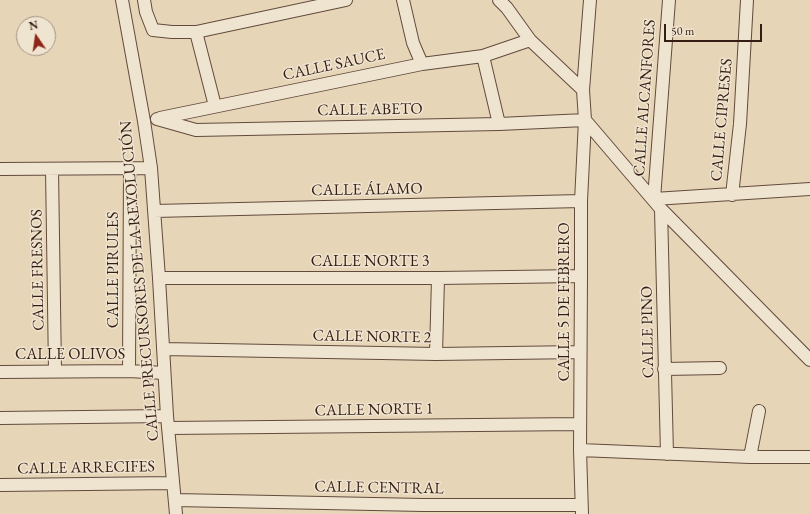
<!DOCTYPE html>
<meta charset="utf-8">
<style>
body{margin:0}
#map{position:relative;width:810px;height:514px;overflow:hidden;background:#e7d5b7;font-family:"EB Garamond",serif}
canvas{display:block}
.north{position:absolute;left:16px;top:16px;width:40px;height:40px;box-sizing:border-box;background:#efe4d0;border:1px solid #a59485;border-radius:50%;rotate:347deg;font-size:11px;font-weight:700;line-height:16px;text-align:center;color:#351d14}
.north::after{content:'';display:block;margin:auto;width:14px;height:18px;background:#8f2418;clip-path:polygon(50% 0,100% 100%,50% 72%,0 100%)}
.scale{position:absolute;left:664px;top:24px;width:98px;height:18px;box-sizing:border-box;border:2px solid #351d14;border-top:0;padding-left:5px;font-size:12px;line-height:14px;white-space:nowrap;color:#351d14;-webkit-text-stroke:3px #efe4d0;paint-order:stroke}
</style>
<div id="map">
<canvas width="810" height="514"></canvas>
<div class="north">N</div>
<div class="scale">50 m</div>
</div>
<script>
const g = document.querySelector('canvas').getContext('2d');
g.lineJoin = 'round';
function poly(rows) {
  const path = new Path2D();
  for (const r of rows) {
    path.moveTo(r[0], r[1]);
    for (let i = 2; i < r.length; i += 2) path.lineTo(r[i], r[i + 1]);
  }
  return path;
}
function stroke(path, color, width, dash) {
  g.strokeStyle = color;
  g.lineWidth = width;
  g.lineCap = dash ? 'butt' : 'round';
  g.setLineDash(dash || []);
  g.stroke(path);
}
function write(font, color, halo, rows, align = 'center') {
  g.font = font + ' "EB Garamond",serif';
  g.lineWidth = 3;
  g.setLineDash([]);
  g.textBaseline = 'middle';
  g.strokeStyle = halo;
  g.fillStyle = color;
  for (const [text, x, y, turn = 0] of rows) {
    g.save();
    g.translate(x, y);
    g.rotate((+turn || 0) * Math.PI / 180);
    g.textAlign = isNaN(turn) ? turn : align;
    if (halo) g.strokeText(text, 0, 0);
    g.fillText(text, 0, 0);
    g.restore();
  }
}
const street = poly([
 [122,0,144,121,151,168,159,278,167,416,176,514],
 [144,0,146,12,153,30,172,32,196,32,346,0],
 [403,0,413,43,422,64],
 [499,0,507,8,530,40,583,90],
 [669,0,654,199,810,189],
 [196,32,215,106],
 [483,56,499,124],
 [160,118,422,64,483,56,530,40],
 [157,119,196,130,499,124,585,120,661,209,810,360],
 [0,169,151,168],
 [52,169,55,371],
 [732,195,740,124,747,0],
 [661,209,667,454],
 [154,211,581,201],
 [159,278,438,278,581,276],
 [163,349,436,354,580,352],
 [436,354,438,278],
 [664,369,720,368],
 [129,371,130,169],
 [0,372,129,371,164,373],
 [0,418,167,416],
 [168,428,580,424],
 [580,450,750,457,810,457],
 [750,457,759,411],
 [0,485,173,483],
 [175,500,423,505,581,505],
 [582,514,580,450,581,276,581,201,585,120,583,90,590,0]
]);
stroke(street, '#624b3d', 14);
stroke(street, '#efe4d0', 12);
write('16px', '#351d14', '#efe4d0', [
 ["CALLE SAUCE",334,65,-12],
 ["CALLE ALCANFORES",645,98,-86],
 ["CALLE ABETO",370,110,-1],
 ["CALLE CIPRESES",722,120,-85],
 ["CALLE ÁLAMO",367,190,-1],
 ["CALLE NORTE 3",370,262],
 ["CALLE FRESNOS",38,270,-91],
 ["CALLE PIRULES",114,270,-90],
 ["CALLE PRECURSORES DE LA REVOLUCIÓN",140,281,-95],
 ["CALLE 5 DE FEBRERO",565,302,-90],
 ["CALLE PINO",648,332,-91],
 ["CALLE NORTE 2",372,337,1],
 ["CALLE OLIVOS",70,355],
 ["CALLE NORTE 1",374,410,-1],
 ["CALLE ARRECIFES",86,468,-1],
 ["CALLE CENTRAL",379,488,1]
]);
</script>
